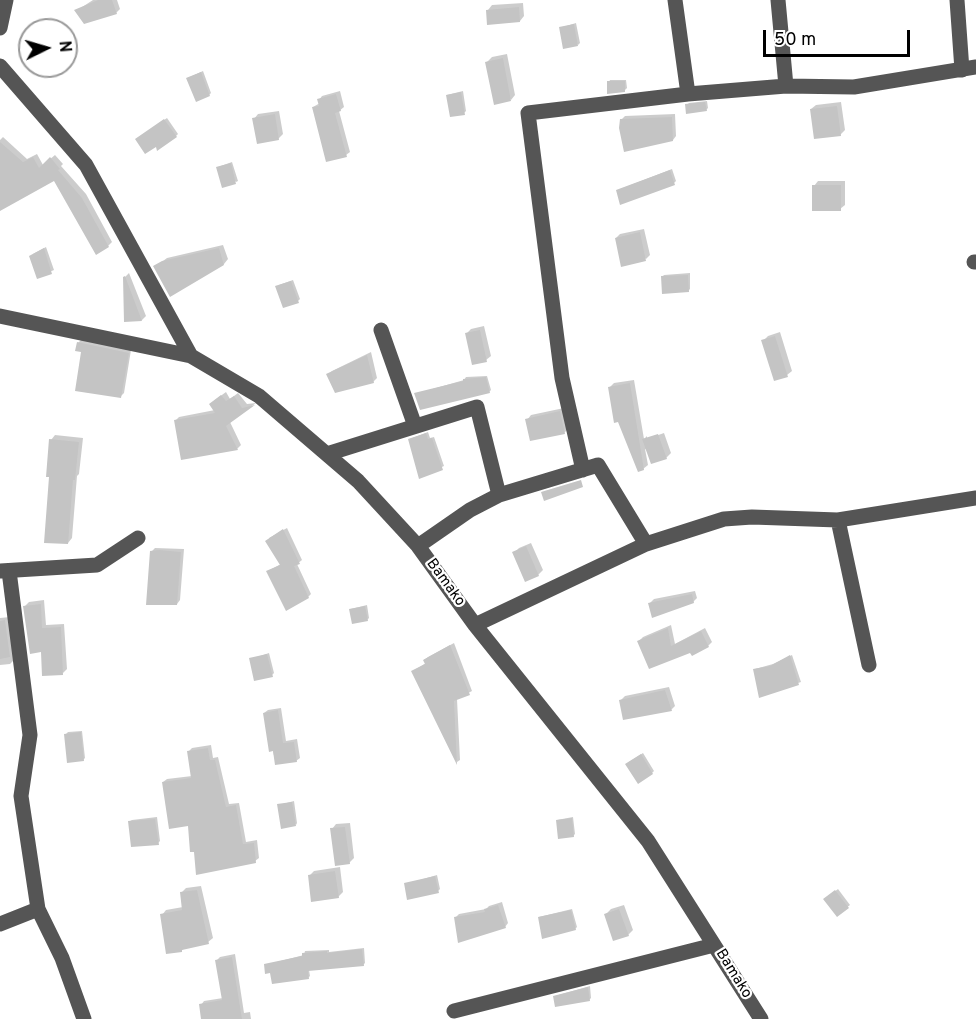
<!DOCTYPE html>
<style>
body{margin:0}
#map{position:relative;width:976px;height:1019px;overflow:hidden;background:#fff;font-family:Overpass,sans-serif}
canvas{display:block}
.north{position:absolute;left:18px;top:18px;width:60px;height:60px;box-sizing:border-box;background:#fff;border:2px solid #999;border-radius:50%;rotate:85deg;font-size:16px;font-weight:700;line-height:24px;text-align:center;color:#000}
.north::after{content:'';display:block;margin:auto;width:21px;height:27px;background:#000;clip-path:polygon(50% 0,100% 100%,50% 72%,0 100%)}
.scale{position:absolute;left:763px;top:30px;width:147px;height:27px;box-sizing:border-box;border:3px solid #000;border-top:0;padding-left:8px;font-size:18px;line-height:21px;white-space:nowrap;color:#000;-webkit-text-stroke:4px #fff;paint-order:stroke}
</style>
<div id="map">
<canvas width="976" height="1019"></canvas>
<div class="north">N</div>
<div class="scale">50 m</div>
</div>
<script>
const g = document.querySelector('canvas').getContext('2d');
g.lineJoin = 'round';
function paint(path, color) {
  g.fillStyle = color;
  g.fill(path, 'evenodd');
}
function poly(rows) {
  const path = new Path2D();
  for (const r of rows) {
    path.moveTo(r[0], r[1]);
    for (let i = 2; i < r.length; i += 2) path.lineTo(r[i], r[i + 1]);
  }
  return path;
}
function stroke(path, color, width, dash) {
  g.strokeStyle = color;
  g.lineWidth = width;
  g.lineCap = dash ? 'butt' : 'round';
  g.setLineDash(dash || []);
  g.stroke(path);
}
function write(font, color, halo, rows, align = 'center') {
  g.font = font + ' Overpass,sans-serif';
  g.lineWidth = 4.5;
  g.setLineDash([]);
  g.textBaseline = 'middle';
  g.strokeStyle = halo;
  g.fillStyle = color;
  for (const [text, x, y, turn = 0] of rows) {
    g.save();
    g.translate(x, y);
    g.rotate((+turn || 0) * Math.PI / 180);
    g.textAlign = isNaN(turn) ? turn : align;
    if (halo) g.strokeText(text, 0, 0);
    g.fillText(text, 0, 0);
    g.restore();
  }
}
paint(poly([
 [93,0,117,0,120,9,116,13,76,11],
 [523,3,524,16,520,21,488,10,492,5],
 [576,23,580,43,578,45,560,28],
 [507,54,515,95,511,100,487,62,492,57],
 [203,71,211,93,209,95,188,78],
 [610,80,626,80,627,88,625,90,609,82],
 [340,91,344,107,339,111,350,152,346,155,313,107,320,103,319,100,322,96],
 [463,91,466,111,464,113,447,95],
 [707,101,708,108,706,110,687,105,689,103],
 [841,102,845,130,840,135,811,109,816,105],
 [279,111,283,134,278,139,254,119,258,114],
 [675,114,676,136,673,140,621,120,625,116],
 [167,118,178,134,176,136,157,145,138,138],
 [3,137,27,159,37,154,43,165,55,155,63,164,61,166,86,194,112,242,108,246,55,179,0,204,0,140],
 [232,162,238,181,236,182,218,167],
 [672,169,676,181,674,183,618,190],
 [818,181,845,181,845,205,840,209,814,186],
 [644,229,650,255,646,259,616,238,620,234],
 [223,245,228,259,224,264,155,267,167,258],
 [46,247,54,270,38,277,33,254],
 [129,273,146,316,142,320,126,320,124,278],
 [690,273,690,289,688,291,662,277,664,275],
 [293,280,300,299,298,301,279,285],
 [484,326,491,356,486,360,466,334,471,329],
 [780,332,792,371,787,375,763,341,768,336],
 [82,339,131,350,124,393,120,397,78,343],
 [371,352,377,378,373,382,328,375,332,371],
 [487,376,491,390,489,392,415,394,464,380,466,377],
 [634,380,644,439,647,436,647,439,664,433,671,453,666,458,645,449,648,465,643,469,610,387,614,383],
 [226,392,230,399,238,393,247,404,256,403,230,422,241,445,237,449,182,458,175,421,179,417,215,410,215,400],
 [564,408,569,428,564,433,527,420,531,415],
 [428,432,430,438,434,437,444,466,420,477,410,439],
 [55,435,83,438,79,474,77,476,72,538,68,543,51,476,51,440],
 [287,528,302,560,297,564,311,594,308,597,268,571,281,564,269,538],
 [531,543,543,570,538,575,514,553,519,548],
 [155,548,184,549,180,600,177,604,152,551],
 [695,591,697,598,693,602,650,603,654,599],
 [44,600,46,625,64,624,67,669,63,673,43,651,25,606,29,602],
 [367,605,369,618,367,620,351,609],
 [10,617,14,660,10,664,0,665,0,618],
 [671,625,675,644,705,628,712,642,708,646,691,651,639,641,643,637],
 [454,643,472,691,457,699,460,760,457,762,413,671,426,663,424,660,428,657],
 [269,653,274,673,272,675,251,659],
 [792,655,801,682,760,696,755,669,773,664],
 [669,687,675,706,671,710,621,700,625,696],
 [281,708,286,741,297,739,300,758,296,761,276,764,264,713,268,710],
 [82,731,85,758,83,760,66,734,68,732],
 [211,745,213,758,218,757,229,804,239,803,246,842,257,840,259,858,255,861,189,824,163,782,167,779,192,776,189,751,192,748],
 [643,753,654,771,652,773,629,762],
 [294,801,297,823,296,825,279,805],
 [157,817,160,841,158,843,130,821,132,820],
 [573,817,575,834,573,836,557,820],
 [350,823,354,858,349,863,332,829,336,824],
 [340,867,343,892,338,897,309,876,314,871],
 [437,875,440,889,438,891,406,884],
 [201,886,213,938,208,942,184,948,181,951,162,915,166,910,183,907,181,893,186,888],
 [838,889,850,905,837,915,825,899],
 [502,902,508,923,505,927,455,918,459,914,486,909,489,906],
 [624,905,633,930,628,935,606,914,611,909],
 [572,909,577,927,575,929,539,917],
 [364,948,365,963,363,965,309,970,310,976,308,978,271,972,265,965,304,955,305,951,329,950,329,952],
 [235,954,244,1013,250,1012,251,1019,203,1019,201,1005,204,1001,223,998,217,960,220,957],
 [590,986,591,998,589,1000,555,996]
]), '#0003');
paint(poly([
 [98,0,112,0,117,14,84,24,74,10],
 [519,7,520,22,487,25,486,10],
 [574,24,578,46,563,49,559,27],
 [503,58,511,101,494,105,485,62],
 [201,72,210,96,196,102,186,78],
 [607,81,625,81,625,92,607,94],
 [461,92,465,115,450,117,446,95],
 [336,94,341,111,335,113,347,157,326,162,312,107,319,106,317,99],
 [705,102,707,111,686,114,685,104],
 [837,106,841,136,814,139,810,109],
 [275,114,279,140,257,144,252,118],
 [672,117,673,141,624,152,619,128,620,119],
 [164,119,177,137,157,151,156,147,145,154,135,139],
 [0,142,23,162,33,157,39,168,50,157,60,169,58,170,82,198,109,247,96,255,54,181,0,211],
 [231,163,236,184,222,188,216,167],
 [670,170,675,185,620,205,616,190],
 [812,185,841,185,841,211,812,211],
 [640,232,646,261,621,267,615,238],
 [44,248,52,274,37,279,29,256],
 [219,248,224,265,170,297,153,266,162,261],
 [688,275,689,292,662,294,661,276],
 [125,276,142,321,124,322,123,277],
 [291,281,299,303,283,308,275,286],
 [480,330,487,362,472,365,465,333],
 [775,336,788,377,774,381,761,340],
 [77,342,129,353,121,398,75,391,81,352,75,351],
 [367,355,374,383,335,393,326,374],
 [486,377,490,393,420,410,414,393,463,381,463,379],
 [630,383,644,470,638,472,618,422,614,423,608,387],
 [221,395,226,401,234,396,242,408,255,405,226,426,238,450,181,460,174,420,215,413,209,404],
 [560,411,565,434,530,441,525,419],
 [426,433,428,439,432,438,443,470,419,479,408,439],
 [658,434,667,459,651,464,642,439],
 [49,439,79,442,75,480,73,480,68,544,44,543,49,477,46,477],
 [581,480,583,487,544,501,541,492],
 [283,529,300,564,294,566,309,598,286,611,266,571,280,565,265,541],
 [526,546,539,576,525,582,512,552],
 [159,550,181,552,177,605,146,605,150,551],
 [692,594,694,603,652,618,648,603],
 [41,604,42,628,61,627,63,675,42,676,41,652,30,654,23,606],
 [365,606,368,621,352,624,349,609],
 [5,620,10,657,0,659,0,621],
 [668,628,671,646,701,631,709,647,692,656,690,653,649,669,637,641],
 [450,645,470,695,454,701,457,765,411,671,425,664,423,660],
 [267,654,273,677,254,681,249,658],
 [790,655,799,685,759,698,753,669,770,666],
 [665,690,672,711,623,720,619,700],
 [278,710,283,743,294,742,297,762,275,765,273,751,269,752,263,713],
 [81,732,84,761,67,763,64,734],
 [208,748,210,760,215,760,226,807,236,805,243,844,254,843,256,863,196,875,194,852,190,852,188,826,169,829,162,782,191,778,187,751],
 [641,754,653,774,638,784,625,764],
 [292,802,296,826,281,829,277,804],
 [572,818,574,837,558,839,556,820],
 [155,819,159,845,131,847,128,821],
 [345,827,350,864,335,866,330,828],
 [335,871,339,898,311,902,308,875],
 [435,876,439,893,407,900,404,883],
 [197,890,209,944,182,950,182,952,166,954,160,914,182,910,180,892],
 [835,890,849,908,837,917,823,899],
 [498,905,506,928,458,943,454,917,485,912,484,909],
 [619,909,629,936,613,941,604,914],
 [571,910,576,930,542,939,538,917],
 [362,949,364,966,308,971,309,979,272,984,270,973,265,974,264,964,302,956,302,953,327,951,327,953],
 [232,957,242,1019,201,1019,199,1004,222,1000,215,960],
 [588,987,590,1001,555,1007,553,996]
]), '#c4c4c4');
stroke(poly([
 [675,0,688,94],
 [778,0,786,86],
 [957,0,962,70],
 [0,28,6,0],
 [0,66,86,165,191,356],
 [974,262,976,262],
 [0,316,191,356,259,396,358,481,418,546,475,625,648,841,761,1019],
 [381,330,415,426],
 [327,454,477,407,499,495],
 [583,470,562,378,528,113,688,94,786,86,854,87,976,67],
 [838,520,869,665],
 [418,546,470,510,499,495,598,465,646,544],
 [0,571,97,565,138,538],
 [9,571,30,735,21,796,38,909,62,958,84,1019],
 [475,625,646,544,724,519,752,517,838,520,976,498],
 [0,924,38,909],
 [454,1011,714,945]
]), '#555', 15);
write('15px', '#000', '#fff', [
 ["Bamako",445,583,54],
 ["Bamako",733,974,58]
]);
</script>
